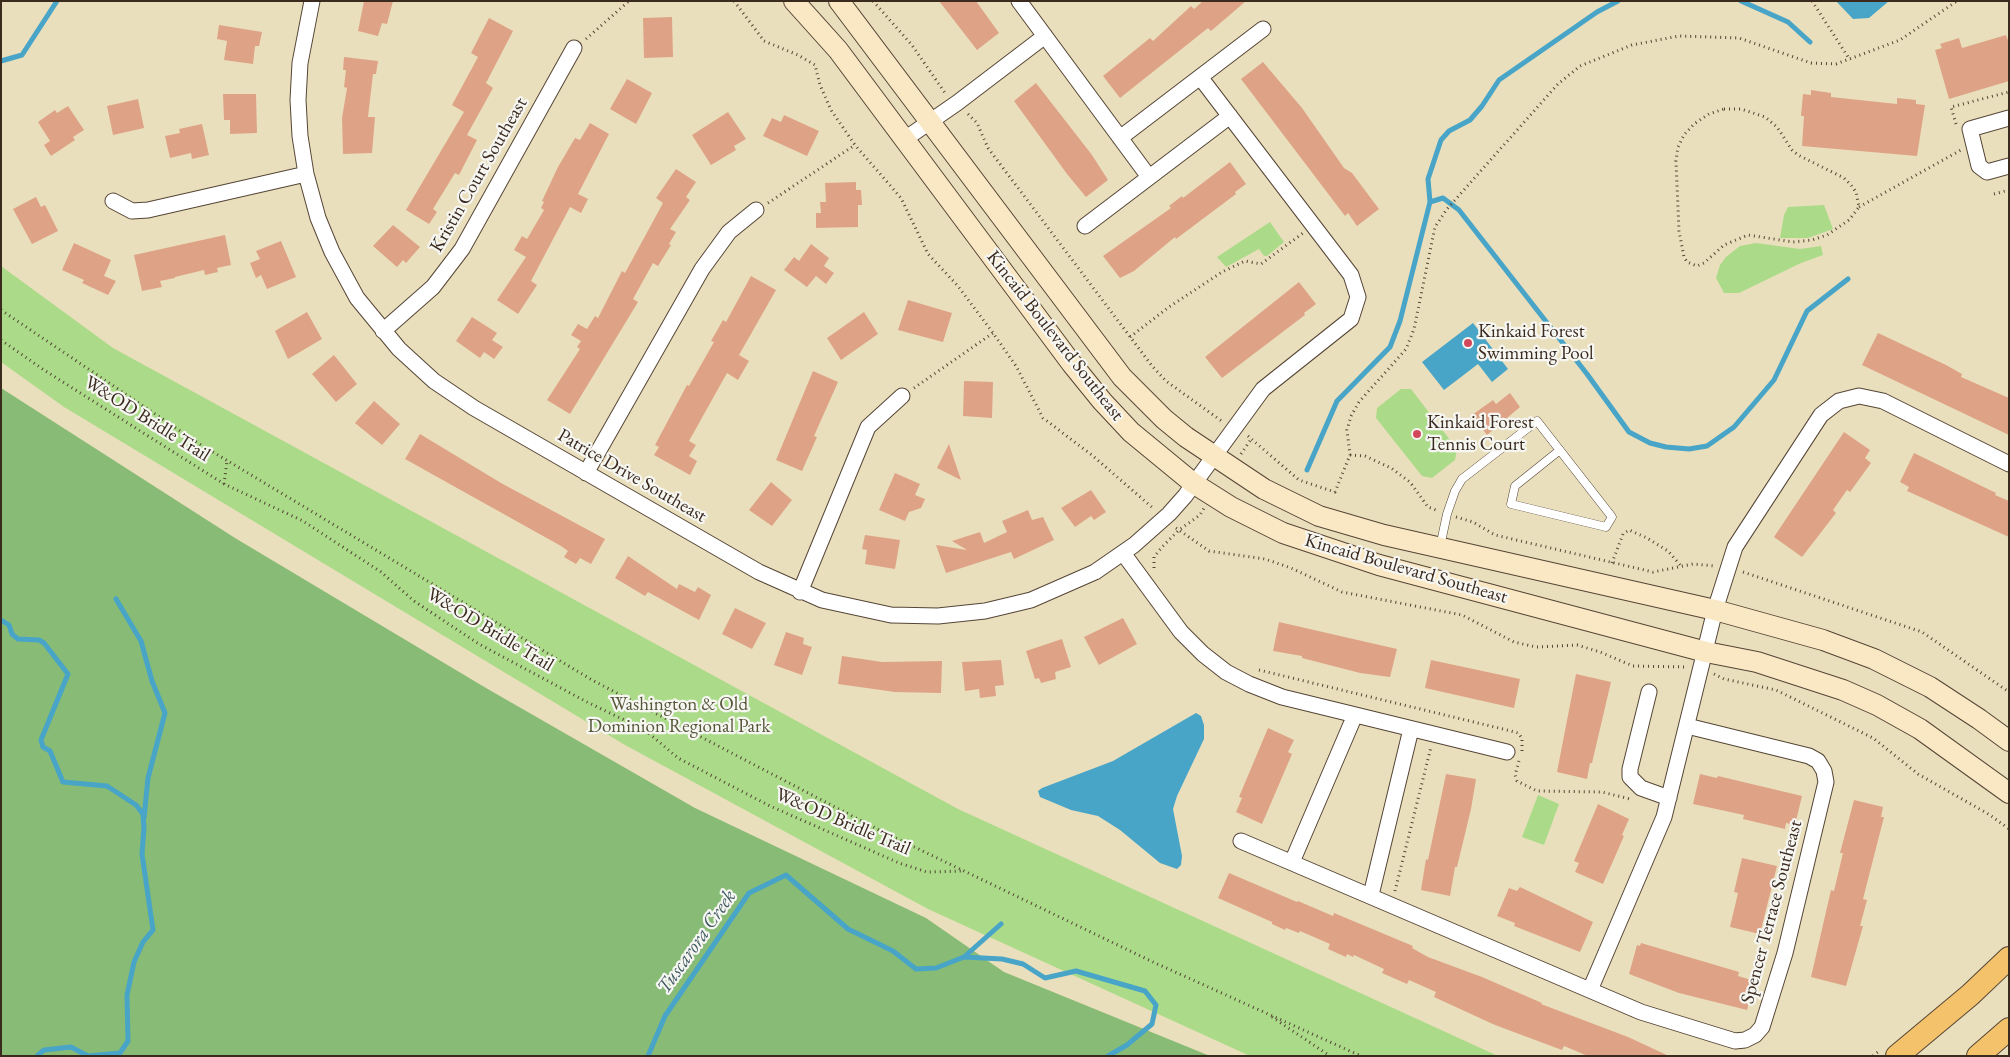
<!DOCTYPE html>
<style>
body{margin:0}
#map{position:relative;width:2010px;height:1057px;overflow:hidden;background:#eadfbc;font-family:"EB Garamond",serif}
canvas{display:block}
.frame{position:absolute;inset:0;border:2px solid #3b2a1e;pointer-events:none}
</style>
<div id="map">
<canvas width="2010" height="1057"></canvas>
<div class="frame"></div>
</div>
<script>
const g = document.querySelector('canvas').getContext('2d');
g.lineJoin = 'round';
function paint(path, color) {
  g.fillStyle = color;
  g.fill(path, 'evenodd');
}
function poly(rows) {
  const path = new Path2D();
  for (const r of rows) {
    path.moveTo(r[0], r[1]);
    for (let i = 2; i < r.length; i += 2) path.lineTo(r[i], r[i + 1]);
  }
  return path;
}
function stroke(path, color, width, dash) {
  g.strokeStyle = color;
  g.lineWidth = width;
  g.lineCap = dash ? 'butt' : 'round';
  g.setLineDash(dash || []);
  g.stroke(path);
}
function write(font, color, halo, rows, align = 'center') {
  g.font = font + ' "EB Garamond",serif';
  g.lineWidth = 4.5;
  g.setLineDash([]);
  g.textBaseline = 'middle';
  g.strokeStyle = halo;
  g.fillStyle = color;
  for (const [text, x, y, turn = 0] of rows) {
    g.save();
    g.translate(x, y);
    g.rotate((+turn || 0) * Math.PI / 180);
    g.textAlign = isNaN(turn) ? turn : align;
    if (halo) g.strokeText(text, 0, 0);
    g.fillText(text, 0, 0);
    g.restore();
  }
}
paint(poly([
 [1824,205,1833,229,1808,238,1780,238,1784,215,1788,207],
 [1270,222,1284,242,1267,256,1264,256,1259,249,1226,267,1217,257],
 [1756,243,1800,249,1821,246,1823,255,1801,263,1739,293,1724,293,1716,278,1720,265,1726,257,1740,246],
 [1,266,113,348,958,809,1498,1056,1250,1056,928,909,625,745,64,407,1,362],
 [1401,389,1411,389,1457,449,1455,460,1432,478,1422,476,1376,418,1377,408],
 [1538,795,1559,804,1544,845,1522,837]
]), '#abdb89');
paint(poly([
 [1,388,235,538,486,688,695,808,926,918,1004,972,1210,1056,1,1056]
]), '#88bb75');
paint(poly([
 [1836,1,1889,1,1869,18,1853,19],
 [1473,323,1508,369,1492,382,1478,364,1444,390,1422,362],
 [1196,713,1201,716,1204,725,1204,739,1177,796,1173,809,1182,856,1181,865,1177,869,1160,863,1120,830,1098,816,1071,810,1040,797,1038,791,1042,788,1113,761]
]), '#48a5c7');
stroke(poly([
 [1741,1,1788,22,1810,42],
 [1,61,22,55,57,1],
 [1430,202,1443,198,1459,210,1587,374,1629,432,1650,443,1666,447,1689,449,1707,446,1734,427,1774,380,1807,311,1848,279],
 [1307,470,1337,401,1390,347,1400,321,1430,202,1428,179,1441,140,1449,131,1470,120,1482,106,1499,80,1597,12,1618,1],
 [116,599,141,641,152,681,165,713,148,778,144,818],
 [1,620,9,625,12,634,18,639,39,640,44,643,68,674,41,740,43,747,50,751,63,782,107,786,136,805,143,814,144,828,142,854,153,930,143,942,134,962,127,995,128,1041,120,1053,88,1056,71,1047,44,1050,37,1056],
 [964,957,1001,924],
 [648,1056,665,1016,749,893,786,875,848,929,893,951,916,969,936,968,964,957,1002,959,1023,964,1045,978,1076,971,1145,991,1156,1005,1152,1024,1127,1045,1108,1056]
]), '#48a5c7', 5);
paint(poly([
 [364,1,393,1,387,24,382,23,378,36,358,31],
 [939,1,976,1,999,33,977,50],
 [1203,1,1246,1,1211,31,1208,28,1120,98,1103,76,1150,38,1153,41,1191,6,1194,9],
 [672,17,673,57,644,58,643,18],
 [489,18,513,31,486,83,493,88,467,135,477,140,459,175,455,173,433,209,437,212,429,224,406,210,464,112,452,105,478,57,471,53],
 [219,25,262,32,259,46,255,46,253,64,224,60,227,41,217,39],
 [2006,35,2009,43,2009,81,1949,99,1935,50,1942,48,1940,44,1959,38,1962,48],
 [344,57,378,61,376,74,373,74,368,117,375,117,372,153,343,154,342,118,347,88,344,87,346,70,343,70],
 [1263,62,1302,108,1344,168,1352,173,1379,209,1357,226,1348,213,1345,216,1241,79],
 [627,79,652,93,636,124,610,109],
 [1036,83,1092,155,1108,180,1086,197,1067,174,1014,101],
 [1811,90,1831,93,1831,97,1897,104,1897,98,1916,100,1916,104,1925,105,1917,156,1802,146,1804,116,1801,116,1803,94,1811,95],
 [223,94,256,94,257,133,230,134,230,120,224,120],
 [138,99,144,128,113,135,107,106],
 [68,106,84,130,73,137,75,140,51,156,44,145,50,141,38,122,55,110,57,113],
 [728,112,746,139,734,146,736,150,711,165,692,135],
 [784,115,819,131,807,156,763,136,772,118,781,122],
 [590,123,609,134,578,194,588,199,581,213,570,207,531,281,537,285,518,314,497,300,526,257,514,250,522,236,527,239,544,210,541,208,544,202,542,201,558,167,575,138,580,140],
 [202,124,209,155,192,159,191,153,170,158,165,136,180,133,179,129],
 [1230,162,1246,184,1235,192,1236,194,1176,239,1175,237,1134,271,1120,278,1103,256,1171,208,1169,206,1182,196,1183,198],
 [676,169,696,182,686,197,690,200,670,229,676,232,669,244,671,245,658,266,653,263,633,299,638,302,570,414,547,400,580,349,577,347,581,341,571,335,578,324,587,329,595,316,598,318,622,271,625,273,663,203,656,198],
 [856,182,856,190,861,190,862,205,858,205,858,227,816,228,816,213,821,213,820,202,826,202,825,183],
 [36,197,41,207,45,205,58,231,32,244,13,209],
 [393,225,420,247,406,263,403,260,397,267,373,246],
 [225,235,231,265,217,268,218,272,205,275,204,270,175,277,175,278,160,281,162,287,142,291,134,255],
 [281,241,296,277,267,289,261,275,256,278,250,263,260,259,256,251],
 [74,243,111,260,104,276,116,281,108,295,82,283,84,280,62,270],
 [811,244,829,258,824,266,834,273,826,284,816,276,807,287,784,270,794,257,799,261],
 [751,276,776,290,739,355,749,361,738,380,727,373,689,441,696,445,689,456,697,461,690,475,654,455,659,447,655,445,687,385,689,386,714,342,711,341,723,320,726,322],
 [1299,282,1316,304,1304,313,1305,315,1222,378,1205,357],
 [908,300,952,313,943,342,898,330],
 [307,312,322,339,288,359,275,331],
 [864,312,878,334,841,360,827,338],
 [472,317,497,333,492,340,503,347,494,359,484,352,480,358,456,341],
 [1878,333,1946,365,1962,374,1961,377,2009,398,2009,435,1862,365],
 [334,355,357,384,336,402,312,374],
 [813,371,838,382,814,436,817,437,802,471,776,460],
 [964,381,993,382,992,418,963,416],
 [1510,393,1520,407,1487,435,1472,415,1493,400,1496,404],
 [374,401,400,424,382,445,355,423],
 [1844,432,1870,450,1865,458,1871,463,1850,492,1847,490,1833,510,1836,513,1802,557,1774,537],
 [420,434,501,483,605,539,591,564,580,558,576,564,564,557,568,551,561,546,405,459],
 [949,444,961,480,937,468],
 [1914,453,1996,493,1995,495,2009,501,2009,537,1907,491,1909,487,1900,482],
 [895,473,920,484,915,495,925,499,921,508,909,512,905,521,879,510],
 [771,482,792,500,772,526,749,510],
 [1091,490,1106,512,1094,520,1091,516,1075,527,1061,508],
 [1028,510,1032,520,1043,517,1054,540,1014,559,1011,552,946,573,936,545,967,550,952,541,980,532,984,543,1007,532,1002,521],
 [865,535,900,540,895,569,865,564,867,550,862,549],
 [628,556,677,589,679,584,695,592,698,587,711,595,699,620,648,592,645,596,615,578],
 [735,608,766,623,752,649,722,634],
 [1123,618,1137,644,1099,665,1084,637],
 [1279,622,1397,649,1390,677,1360,673,1302,658,1302,656,1273,651],
 [786,632,804,638,803,644,812,647,802,675,774,665],
 [1062,639,1071,667,1055,672,1056,679,1041,683,1039,678,1035,679,1026,651],
 [842,656,882,662,942,661,941,693,895,692,838,684],
 [1001,660,1004,685,995,686,996,696,980,698,979,689,965,691,962,662],
 [1431,660,1520,679,1514,708,1425,688],
 [1576,674,1611,682,1592,763,1590,763,1587,779,1557,772],
 [1268,728,1294,740,1288,752,1292,754,1262,824,1236,812,1242,798,1239,797],
 [1446,774,1476,779,1471,809,1457,867,1455,867,1450,896,1421,890,1426,859,1428,860],
 [1700,774,1717,778,1718,776,1802,796,1795,825,1786,823,1785,829,1743,819,1744,815,1693,804],
 [1854,800,1883,807,1881,817,1884,817,1863,899,1867,900,1860,926,1863,926,1846,986,1811,977,1831,890,1834,891,1843,853,1840,853],
 [1598,804,1629,819,1622,835,1624,836,1603,884,1575,872,1579,863,1574,861],
 [1742,858,1777,866,1760,934,1730,927,1738,893,1734,892],
 [1229,873,1297,902,1298,901,1333,916,1334,913,1413,946,1412,948,1428,957,1482,977,1542,1003,1541,1004,1628,1037,1669,1056,1588,1056,1564,1046,1562,1050,1495,1025,1434,997,1436,992,1409,980,1407,984,1382,973,1384,969,1354,955,1353,957,1347,954,1346,957,1328,949,1330,944,1300,931,1299,933,1286,928,1285,930,1272,924,1272,922,1218,898],
 [1520,887,1593,922,1580,952,1514,926,1515,923,1497,916,1509,888,1517,891],
 [1641,943,1739,972,1738,976,1755,981,1747,1010,1679,993,1629,974,1637,945,1640,946]
]), '#dea386');
const lane = poly([
 [1440,547,1447,514,1455,491,1462,479,1537,421,1612,517,1606,527,1511,504,1515,486,1560,450]
]);
const street = poly([
 [312,1,300,63,298,100,300,136,306,174,318,218,332,252,357,298,399,349,434,381,474,408,759,572,822,600,891,615,938,616,985,611,1031,600,1095,572,1134,545,1169,514,1185,496,1263,389,1351,319,1358,297,1351,275,1200,77],
 [1019,1,1149,177],
 [2009,118,1970,129,1979,166,1987,172,2009,166],
 [1120,138,1263,29],
 [905,139,957,103,1045,36],
 [113,201,132,211,148,210,306,174],
 [1085,226,1230,116],
 [383,331,433,287,462,249,574,48],
 [586,473,702,269,729,232,756,210],
 [1123,553,1181,632,1203,654,1226,672,1249,684,1282,697,1507,752],
 [800,592,868,427,902,396],
 [1649,692,1630,769,1630,777,1641,788,1669,798],
 [1241,841,1641,1012,1735,1041,1745,1040,1755,1035,1762,1027,1785,953,1826,782,1824,771,1818,761,1809,756,1687,726],
 [1292,862,1355,715],
 [1371,895,1411,729],
 [1590,990,1664,817,1715,610,1735,547,1821,415,1839,401,1859,396,1883,401,2009,464]
]);
const secondary = poly([
 [794,1,838,50,1072,364,1102,401,1131,432,1193,483,1231,507,1283,533,1379,565,1706,652,1757,662,1843,690,1877,705,1920,729,2009,793],
 [839,1,1122,377,1164,419,1186,437,1264,489,1319,516,1384,535,1715,610,1823,640,1874,659,1930,687,1979,719,2009,741]
]);
const primary = poly([
 [1897,1056,1970,995,2009,958],
 [1978,1056,2009,1029]
]);
stroke(lane, '#554536', 9);
stroke(street, '#554536', 17);
stroke(secondary, '#554536', 22);
stroke(primary, '#554536', 24);
stroke(poly([
 [734,1,764,41,798,55,815,65,820,85,831,110,855,145,901,198,928,254,957,285,993,333,1016,366,1043,418,1093,456,1154,509],
 [873,1,912,45,945,93],
 [1812,1,1850,60],
 [586,39,629,1],
 [1724,109,1741,109,1765,117,1777,127,1792,150,1798,155,1844,178,1851,185,1856,192,1859,207,1849,220,1827,235,1812,240,1793,242,1748,235,1724,245,1704,263,1697,266,1687,262,1684,257,1679,231,1676,161,1678,147,1684,135,1694,124,1709,114,1724,109],
 [968,114,977,123,988,148,1152,366,1166,381,1223,422],
 [1956,124,1951,107,2009,92],
 [1994,194,2009,190],
 [768,203,855,145],
 [1859,207,1961,150],
 [1,310,198,443,592,680,879,830,1153,962,1361,1056],
 [1130,337,1169,307,1222,272,1245,261,1261,264,1303,233],
 [1,340,44,370,224,484,303,521,381,572,414,601,479,644,587,702,645,730,678,758,770,806,899,863,927,872,964,871],
 [914,388,993,333],
 [1248,436,1299,480,1335,492,1350,455,1347,430,1351,416,1359,402,1406,349,1414,329,1435,227,1447,209,1558,84,1580,66,1632,45,1679,36,1739,38,1811,63,1836,64,1900,40,1957,1],
 [1241,454,1252,438],
 [1350,455,1365,456,1391,468,1410,482,1428,507,1436,510],
 [224,484,227,461],
 [1456,517,1473,522,1495,535,1653,572,1693,564,1715,566],
 [1176,528,1209,551,1265,559,1291,568,1342,592,1462,615,1514,642,1536,647,1577,645,1600,652,1633,666,1686,667],
 [1612,563,1623,534,1629,530,1647,538,1668,551,1681,566],
 [1154,568,1154,557,1162,547,1179,530,1200,515,1204,508],
 [1743,572,1922,632,2009,692],
 [1259,670,1511,731,1518,733,1522,738,1522,751],
 [1714,674,1724,679,1776,690,1873,738,1918,774,1990,815,2009,829],
 [1519,761,1515,775,1517,781,1537,791,1602,792,1630,799],
 [1395,891,1431,747],
 [1272,1017,1330,1056],
 [1873,1056,1880,1050]
]), '#554536', 3, [1, 4]);
stroke(lane, '#fff', 8);
stroke(street, '#fff', 15);
stroke(secondary, '#fae7c3', 20);
stroke(primary, '#f3c26a', 22);
for (const [x, y, r, color] of [
 [1468,343,5,"#d1495b"],
 [1417,434,5,"#d1495b"]
]) {
  const dot = new Path2D();
  dot.arc(x, y, r, 0, 2 * Math.PI);
  g.fillStyle = color;
  g.fill(dot);
  stroke(dot, '#f6f6f2', 2);
}
write('19px', '#3b2a1e', '#f6f6f2', [
 ["Kristin Court Southeast",479,175,-60],
 ["Kincaid Boulevard Southeast",1055,336,52],
 ["W&OD Bridle Trail",147,419,32],
 ["Patrice Drive Southeast",632,476,30],
 ["Kincaid Boulevard Southeast",1406,569,16],
 ["W&OD Bridle Trail",490,630,31],
 ["W&OD Bridle Trail",843,822,23],
 ["Spencer Terrace Southeast",1772,912,-75]
]);
write('19px', '#3b2a1e', '#f6f6f2', [
 ["Kinkaid Forest",1478,332],
 ["Swimming Pool",1478,354],
 ["Kinkaid Forest",1427,423],
 ["Tennis Court",1427,445]
], 'left');
write('19px', '#575639', '#f6f6f2', [
 ["Washington & Old",679,705],
 ["Dominion Regional Park",679,727]
]);
write('italic 20px', '#405b62', '#f6f6f2', [
 ["Tuscarora Creek",697,942,-55]
]);
</script>
